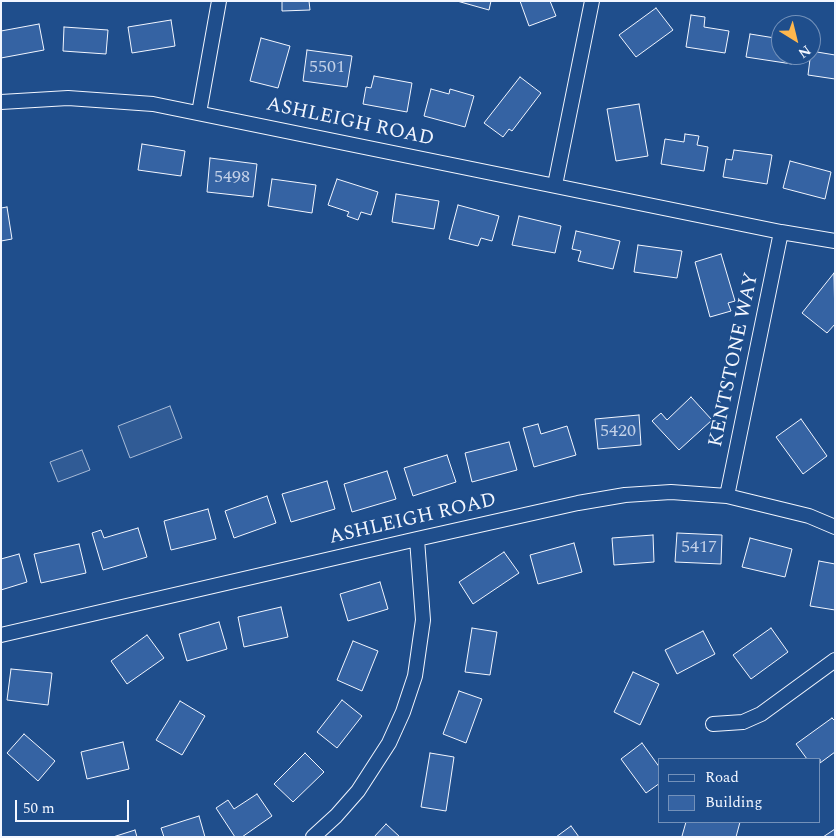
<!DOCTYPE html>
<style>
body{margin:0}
#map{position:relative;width:836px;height:838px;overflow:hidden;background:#1f4e8c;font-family:Spectral,serif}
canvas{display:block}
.frame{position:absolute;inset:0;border:2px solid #f2f6ff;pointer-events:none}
.legend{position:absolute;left:658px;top:758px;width:162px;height:65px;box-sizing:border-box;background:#1f4e8c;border:1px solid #7391ba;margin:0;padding:6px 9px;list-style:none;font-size:15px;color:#f2f6ff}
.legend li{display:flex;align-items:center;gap:10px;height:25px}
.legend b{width:25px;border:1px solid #7391ba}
.north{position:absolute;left:771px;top:15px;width:50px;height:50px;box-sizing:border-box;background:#1f4e8c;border:1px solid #7391ba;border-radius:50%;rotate:144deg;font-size:14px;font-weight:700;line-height:20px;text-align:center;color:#f2f6ff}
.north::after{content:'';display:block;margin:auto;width:18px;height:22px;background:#ffb74d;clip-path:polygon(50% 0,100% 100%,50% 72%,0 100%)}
.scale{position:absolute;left:15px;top:800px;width:114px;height:22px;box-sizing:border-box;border:2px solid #f2f6ff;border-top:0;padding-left:6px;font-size:15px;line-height:18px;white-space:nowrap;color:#f2f6ff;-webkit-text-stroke:4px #1f4e8c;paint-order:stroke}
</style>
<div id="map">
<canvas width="836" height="838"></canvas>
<div class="frame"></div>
<ul class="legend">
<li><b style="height:6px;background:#1f4e8c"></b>Road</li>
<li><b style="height:14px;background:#3563a3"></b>Building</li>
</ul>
<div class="north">N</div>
<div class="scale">50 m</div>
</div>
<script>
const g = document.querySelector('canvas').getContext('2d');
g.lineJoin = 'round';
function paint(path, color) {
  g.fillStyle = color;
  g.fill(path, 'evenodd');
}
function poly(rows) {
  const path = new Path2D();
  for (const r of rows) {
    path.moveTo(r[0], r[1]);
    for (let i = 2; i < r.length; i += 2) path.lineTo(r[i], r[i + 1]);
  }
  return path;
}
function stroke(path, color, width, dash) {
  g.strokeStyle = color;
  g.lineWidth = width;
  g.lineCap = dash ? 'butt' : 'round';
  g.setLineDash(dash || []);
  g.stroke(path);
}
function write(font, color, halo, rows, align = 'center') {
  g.font = font + ' Spectral,serif';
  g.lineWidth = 4;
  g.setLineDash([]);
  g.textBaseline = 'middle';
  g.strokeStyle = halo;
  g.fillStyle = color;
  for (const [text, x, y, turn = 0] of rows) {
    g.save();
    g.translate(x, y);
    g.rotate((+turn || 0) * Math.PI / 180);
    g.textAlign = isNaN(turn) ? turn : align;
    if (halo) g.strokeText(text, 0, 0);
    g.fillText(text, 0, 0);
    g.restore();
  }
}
const green = poly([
 [170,406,182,438,130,458,118,426,170,406],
 [82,450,90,470,58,482,50,462,82,450]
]);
paint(green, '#305b95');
stroke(green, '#a8bbd7', 1);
const building = poly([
 [282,1,309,1,310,10,282,11,282,1],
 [457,1,491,1,489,10,457,1],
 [520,1,550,1,556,16,529,26,520,1],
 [656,8,673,30,636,57,619,35,656,8],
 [691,15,705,17,704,27,729,31,725,53,686,47,691,15],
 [171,20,175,46,132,53,128,27,171,20],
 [39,24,44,50,1,58,1,31,39,24],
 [64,27,108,30,106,54,63,51,64,27],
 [750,34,781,39,781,55,794,55,792,64,746,57,750,34],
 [261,38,290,46,278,88,250,81,261,38],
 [307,50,352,56,347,87,303,81,307,50],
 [811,51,835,55,835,79,808,75,811,51],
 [374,76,412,83,407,112,363,104,366,87,371,88,374,76],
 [520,77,541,93,512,131,509,129,503,137,484,123,520,77],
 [431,89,449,94,450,89,474,96,465,127,424,116,431,89],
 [639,104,648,156,616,161,607,109,639,104],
 [685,134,699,136,697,145,708,147,704,171,661,164,665,139,684,142,685,134],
 [142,144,185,151,181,176,138,170,142,144],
 [734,150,772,155,767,184,723,177,726,159,732,160,734,150],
 [210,158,257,164,253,197,207,192,210,158],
 [790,161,831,172,825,199,783,188,790,161],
 [272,179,316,185,312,213,268,206,272,179],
 [337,179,378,192,371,215,361,212,358,220,347,216,349,212,328,205,337,179],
 [396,194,439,201,434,229,392,222,396,194],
 [458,205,499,216,492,241,481,238,478,246,449,239,458,205],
 [7,207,12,239,1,241,1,208,7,207],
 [519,216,561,226,555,253,512,245,519,216],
 [576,231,620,241,613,269,578,261,581,251,572,249,576,231],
 [638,245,682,251,677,278,634,272,638,245],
 [721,254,735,301,728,303,731,311,710,317,695,262,721,254],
 [834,273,835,324,827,333,802,313,834,273],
 [691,397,712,420,679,450,652,421,661,413,667,420,691,397],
 [639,415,641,445,598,449,595,419,639,415],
 [801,419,827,456,803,474,776,437,801,419],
 [538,424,541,434,567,426,576,455,534,467,523,428,538,424],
 [509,442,517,470,472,482,465,453,509,442],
 [447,455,456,482,413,496,404,468,447,455],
 [387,471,396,499,352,512,344,484,387,471],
 [327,481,335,509,291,522,282,494,327,481],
 [267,496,276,523,234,538,225,511,267,496],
 [208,509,216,539,171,550,164,521,208,509],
 [138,528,147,557,103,570,92,533,101,530,104,538,138,528],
 [677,533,722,535,721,564,675,562,677,533],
 [653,535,654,562,614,565,612,538,653,535],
 [750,538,792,549,785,577,742,567,750,538],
 [574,543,582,572,538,584,530,555,574,543],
 [79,544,86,573,41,583,34,554,79,544],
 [504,552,519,573,473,604,459,582,504,552],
 [19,554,27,582,1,590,1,559,19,554],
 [819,561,835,564,835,610,810,606,819,561],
 [380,582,388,609,348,621,340,594,380,582],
 [281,607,288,637,244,647,238,617,281,607],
 [219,622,227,649,187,661,179,634,219,622],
 [472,628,497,632,490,675,465,672,472,628],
 [771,628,788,652,751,679,733,655,771,628],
 [703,631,715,654,677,674,665,650,703,631],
 [147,635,164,658,127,684,111,661,147,635],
 [353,641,378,651,362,691,337,680,353,641],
 [11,669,52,673,48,705,7,700,11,669],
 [633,672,659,684,640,725,614,712,633,672],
 [459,691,482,699,466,743,443,734,459,691],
 [342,700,362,716,337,748,317,732,342,700],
 [180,701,205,716,182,755,156,740,180,701],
 [832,718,835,721,835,752,820,763,820,759,807,759,796,744,832,718],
 [24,734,55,761,38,781,7,753,24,734],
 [123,742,129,769,87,779,81,752,123,742],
 [642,743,660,768,660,783,646,793,621,759,642,743],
 [305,753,324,772,293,802,274,784,305,753],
 [430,753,454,757,446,811,421,807,430,753],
 [257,794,272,816,242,837,235,837,216,808,228,800,234,809,257,794],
 [199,816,205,837,164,837,161,828,199,816],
 [686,822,740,822,736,837,684,837,682,836,686,822],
 [386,824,400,837,374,837,386,824],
 [571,826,579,837,556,837,571,826],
 [835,829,835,837,823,837,835,829],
 [135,830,137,837,113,837,135,830]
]);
paint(building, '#3563a3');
stroke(building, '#f2f6ff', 1);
const minor = poly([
 [1,102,68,98,153,104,781,232,835,241],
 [199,113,219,1],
 [555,185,592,1],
 [727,496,781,232],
 [1,635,417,539,578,503,625,495,671,492,727,496,809,516,835,527],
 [713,724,743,722,761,714,835,660],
 [313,837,336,816,358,791,389,743,403,712,415,676,423,620,417,539]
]);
stroke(minor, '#f2f6ff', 16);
stroke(minor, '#1f4e8c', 14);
write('18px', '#c3d1e8', null, [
 ["5501",327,68],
 ["5498",232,178],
 ["5420",618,432],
 ["5417",699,548]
]);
write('20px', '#f2f6ff', '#1f4e8c', [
 ["ASHLEIGH ROAD",350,123,12],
 ["KENTSTONE WAY",735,360,-78],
 ["ASHLEIGH ROAD",413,520,-13]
]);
</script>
